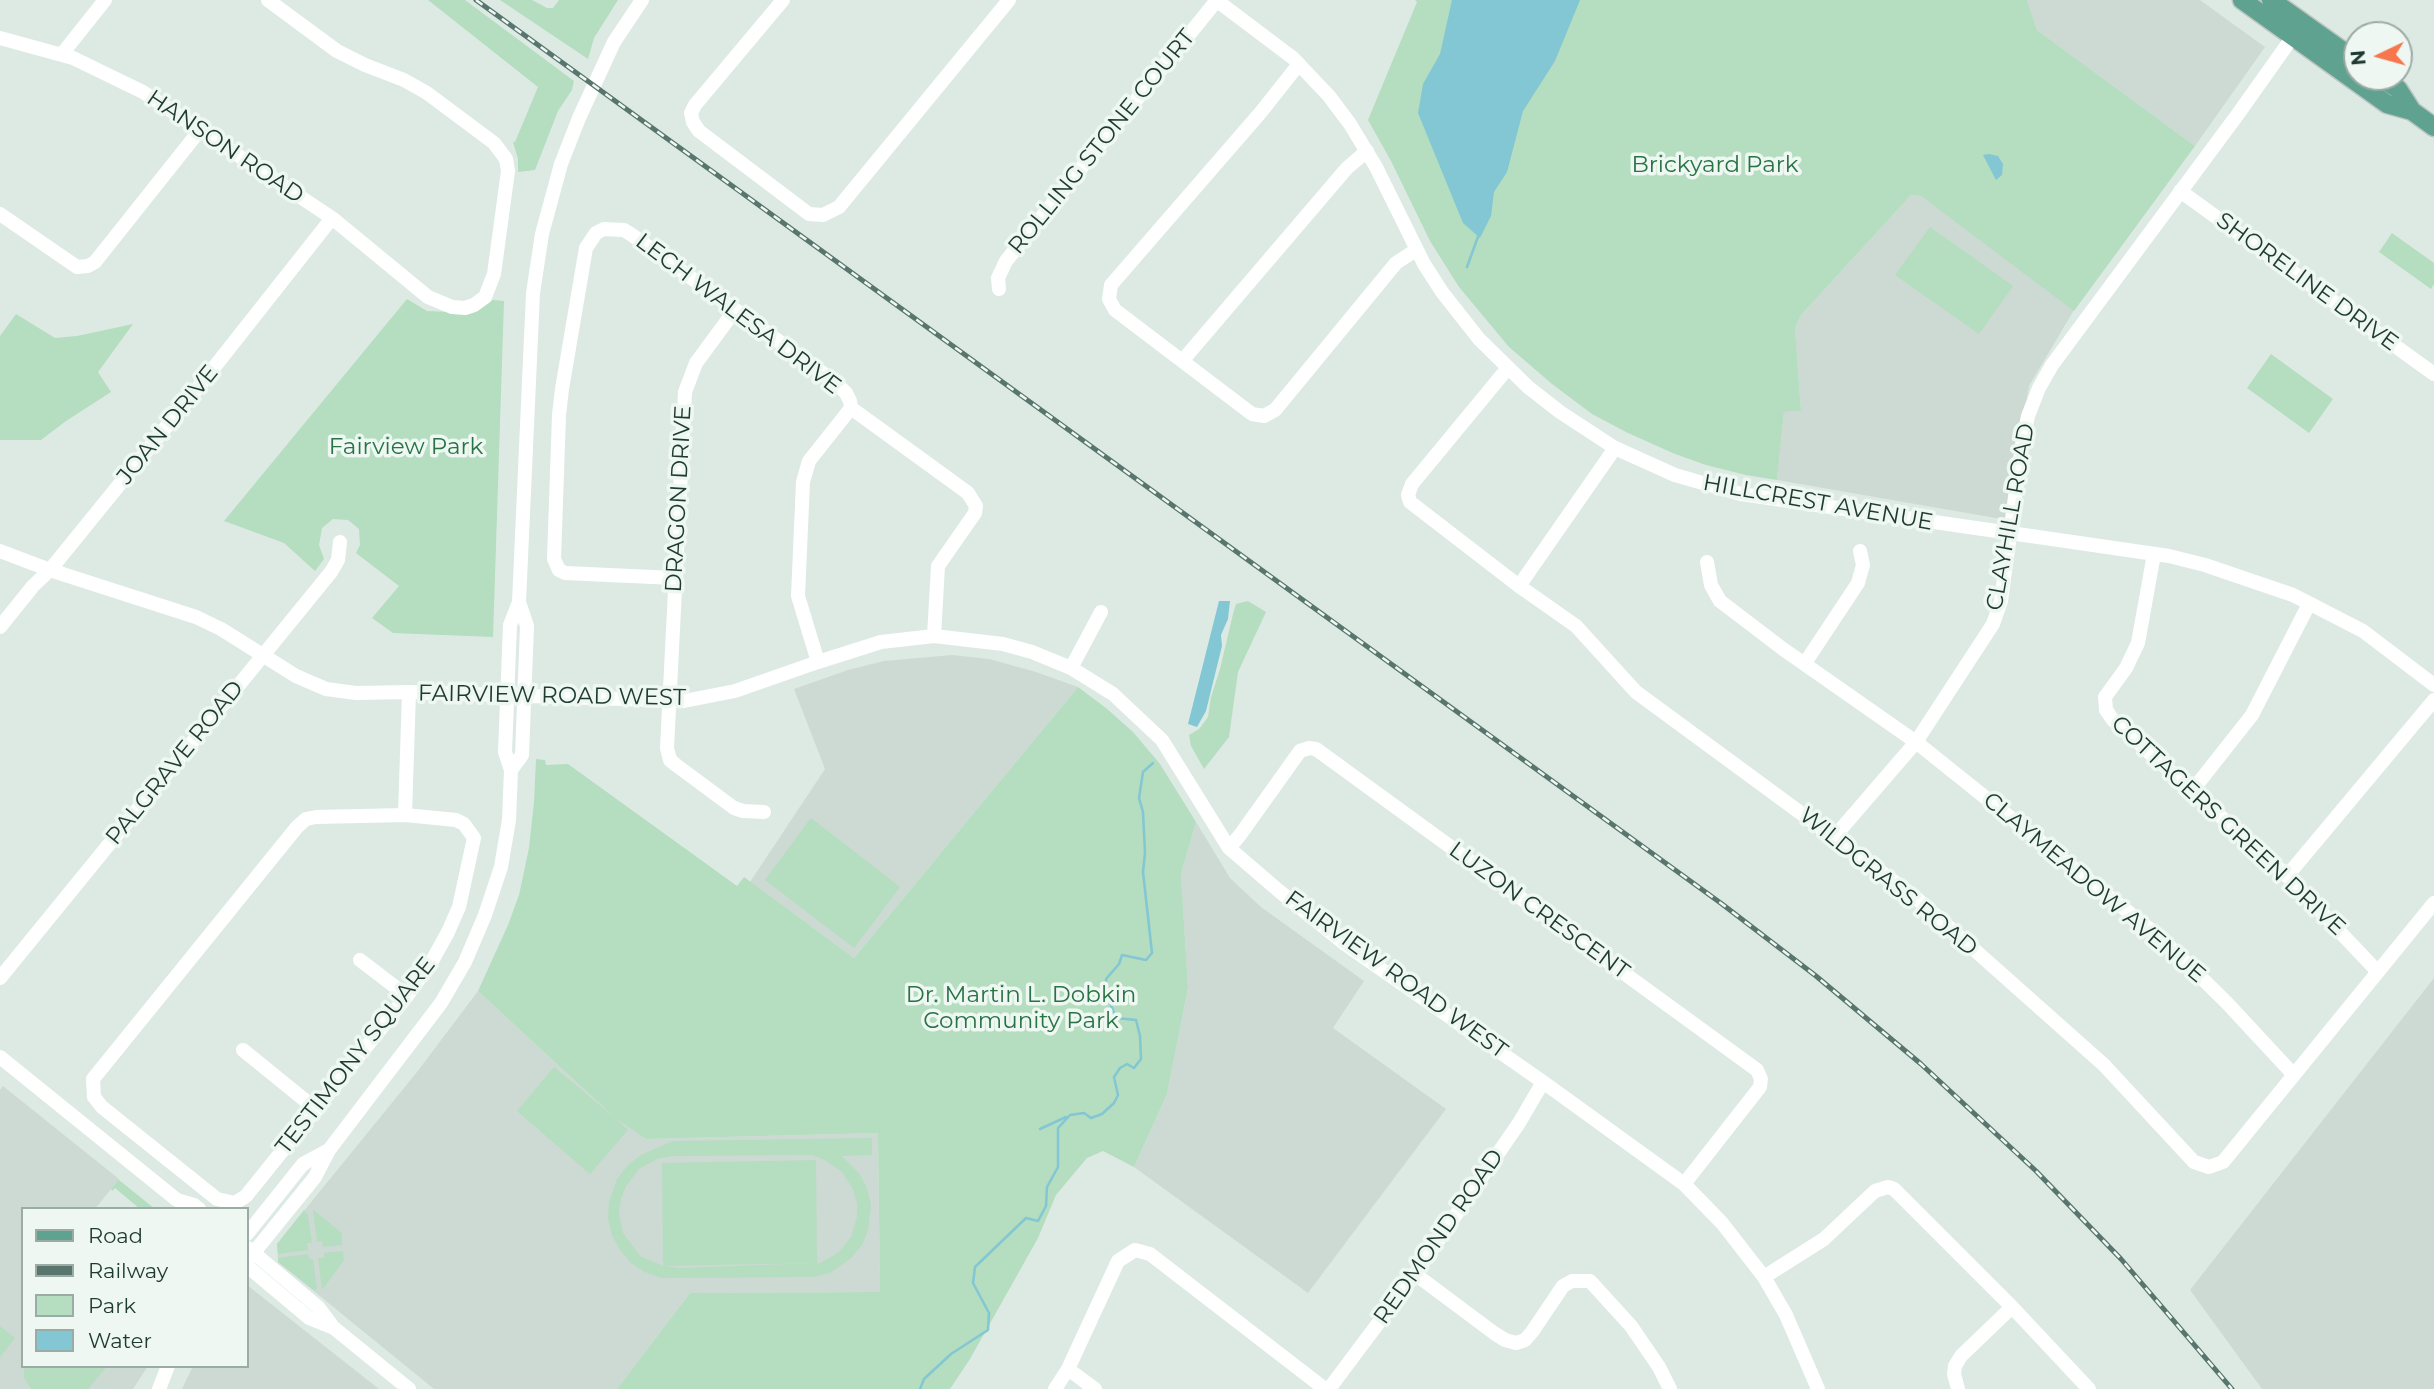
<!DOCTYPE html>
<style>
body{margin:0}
#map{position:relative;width:2434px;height:1389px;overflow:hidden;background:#ddeae4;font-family:Montserrat,sans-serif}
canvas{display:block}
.legend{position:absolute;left:21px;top:1207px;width:228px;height:161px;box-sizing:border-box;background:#eef7f2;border:2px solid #9baba5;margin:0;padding:9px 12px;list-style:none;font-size:21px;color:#1e3a32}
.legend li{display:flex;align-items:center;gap:14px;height:35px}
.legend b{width:35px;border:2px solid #9baba5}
.north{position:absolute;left:2343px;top:21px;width:70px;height:70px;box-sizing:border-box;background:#eef7f2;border:2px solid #9baba5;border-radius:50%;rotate:265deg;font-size:19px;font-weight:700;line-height:28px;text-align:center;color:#1e3a32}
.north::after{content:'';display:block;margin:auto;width:24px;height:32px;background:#f8764d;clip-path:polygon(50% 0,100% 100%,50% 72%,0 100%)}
</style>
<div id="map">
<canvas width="2434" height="1389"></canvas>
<ul class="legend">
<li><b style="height:9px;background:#60a290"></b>Road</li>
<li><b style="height:9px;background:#58766e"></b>Railway</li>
<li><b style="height:19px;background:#b5ddbf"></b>Park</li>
<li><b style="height:19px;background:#82c7d3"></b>Water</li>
</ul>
<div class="north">N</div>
</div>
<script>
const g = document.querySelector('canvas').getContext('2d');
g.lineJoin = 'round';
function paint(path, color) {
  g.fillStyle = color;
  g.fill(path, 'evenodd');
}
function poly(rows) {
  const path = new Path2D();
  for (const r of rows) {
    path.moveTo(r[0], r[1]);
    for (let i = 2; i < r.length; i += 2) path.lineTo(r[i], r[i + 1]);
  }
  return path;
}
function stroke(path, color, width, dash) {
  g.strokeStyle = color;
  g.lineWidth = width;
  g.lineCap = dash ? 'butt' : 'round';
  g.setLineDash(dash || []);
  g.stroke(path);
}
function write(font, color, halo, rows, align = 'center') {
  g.font = font + ' Montserrat,sans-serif';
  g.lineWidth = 7;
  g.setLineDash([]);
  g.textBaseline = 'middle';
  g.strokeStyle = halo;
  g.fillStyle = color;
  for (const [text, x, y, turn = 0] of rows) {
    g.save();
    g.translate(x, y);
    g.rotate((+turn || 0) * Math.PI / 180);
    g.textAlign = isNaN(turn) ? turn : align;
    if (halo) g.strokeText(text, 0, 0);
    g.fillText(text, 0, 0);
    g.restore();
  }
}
paint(poly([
 [2027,0,2200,0,2265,47,2195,146,2037,30],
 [1911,195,1921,196,2077,305,2029,386,2007,520,1777,480,1784,412,1801,411,1795,328,1801,315],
 [952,655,989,659,1036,672,1078,687,854,958,750,882,825,769,794,689,848,670,884,661],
 [1196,822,1230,878,1261,907,1364,981,1333,1028,1446,1109,1308,1293,1134,1167,1167,1094,1188,988,1181,874],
 [2434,978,2434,1389,2262,1389,2190,1290],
 [478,991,615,1118,646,1139,878,1133,880,1292,690,1293,617,1389,434,1389,278,1262,277,1244,417,1072],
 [3,1086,119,1179,95,1209,23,1209,23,1366,148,1366,133,1389,0,1389,0,1090],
 [247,1285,379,1389,182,1389,193,1366,247,1366]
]), '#ccdad3');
paint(poly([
 [428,0,465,0,574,81,572,90,558,111,535,170,518,172,518,159,513,142,515,142,538,87],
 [500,0,532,0,547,8,553,8,559,0,618,0,594,38,588,59],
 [1415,0,2027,0,2037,30,2195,146,2074,311,1921,196,1911,195,1801,315,1795,328,1801,411,1784,412,1777,480,1746,475,1706,465,1675,454,1628,433,1592,414,1552,384,1509,347,1459,287,1430,241,1391,161,1368,120,1417,2],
 [1930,227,2013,286,1979,334,1895,275],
 [2392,233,2434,263,2434,284,2431,289,2379,252],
 [407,299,427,311,473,313,493,300,504,301,493,637,393,633,372,618,399,586,356,553,360,545,359,529,348,520,333,519,322,528,319,545,324,559,315,571,284,543,224,521],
 [16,314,55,338,77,336,133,324,98,372,111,392,66,421,41,440,0,440,0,336],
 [2271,354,2333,399,2309,433,2247,388],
 [1248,601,1266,612,1238,672,1229,737,1204,769,1191,746,1189,735,1199,729,1208,717,1211,697,1220,669,1233,614,1236,604],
 [1078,687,1106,708,1133,732,1160,764,1196,822,1181,874,1188,988,1167,1094,1134,1167,1103,1151,1087,1158,1056,1195,1038,1238,970,1359,950,1389,617,1389,690,1293,880,1292,878,1133,646,1139,616,1119,628,1130,590,1174,517,1111,554,1067,614,1117,478,991,508,925,519,895,529,848,534,802,536,759,545,760,546,765,568,764,737,886,744,877,854,958],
 [811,818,900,887,854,948,765,880],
 [872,1138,872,1155,842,1156,859,1173,867,1188,871,1205,868,1230,862,1245,851,1258,830,1273,814,1277,661,1278,645,1272,631,1263,620,1250,612,1235,608,1219,609,1202,617,1179,628,1165,641,1155,673,1141],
 [812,1155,825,1160,842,1172,853,1189,857,1203,857,1217,851,1237,838,1253,820,1263,817,1263,816,1160,662,1163,663,1266,640,1256,623,1233,619,1213,621,1199,626,1186,639,1169,657,1159,671,1156],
 [816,1263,679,1268,664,1266,665,1266],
 [119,1179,119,1180,155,1209,140,1209,115,1188,112,1191,111,1189],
 [304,1210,308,1215,312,1243,307,1243,308,1250,278,1254,277,1244],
 [313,1210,342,1233,342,1245,323,1247,322,1241,317,1242],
 [343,1251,344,1260,322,1290,318,1258,324,1258,324,1253],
 [308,1254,309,1259,313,1259,317,1289,315,1291,278,1262,278,1258],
 [0,1326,15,1338,0,1357],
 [24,1366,107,1366,88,1389,31,1389,24,1378]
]), '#b5ddbf');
paint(poly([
 [1452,0,1580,0,1555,61,1523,111,1507,172,1494,192,1491,216,1480,238,1463,223,1418,113,1423,84,1440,54],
 [1989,154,1998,156,2003,164,2002,175,1996,180,1983,155],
 [1219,601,1230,601,1228,619,1221,635,1222,646,1206,711,1197,727,1188,724]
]), '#82c7d3');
stroke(poly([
 [1467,267,1479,234],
 [1040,1129,1066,1117],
 [920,1389,924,1379,951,1354,988,1330,989,1313,973,1283,975,1267,1026,1218,1038,1221,1046,1206,1047,1187,1058,1167,1058,1128,1070,1115,1084,1113,1091,1118,1102,1114,1114,1103,1118,1095,1114,1077,1120,1068,1127,1064,1134,1068,1141,1059,1140,1036,1136,1020,1116,1018,1107,995,1106,979,1119,964,1122,955,1146,960,1152,953,1143,872,1145,853,1143,812,1139,798,1143,772,1153,763]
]), '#82c7d3', 2.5);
const major = poly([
 [2242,0,2387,104,2412,111],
 [2271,0,2357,61],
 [2380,77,2398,89,2412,111,2434,127]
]);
stroke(major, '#bcc4c2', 21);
stroke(poly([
 [783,0,695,105,691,113,693,122,699,131,809,214,823,215,839,207,1009,0],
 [1216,0,1293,58,1329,96,1350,124,1376,167,1424,264,1442,292,1479,339,1528,387,1560,412,1615,448,1675,475,1741,494,2169,556,2205,565,2293,595,2363,631,2434,685],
 [0,38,73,58,143,92,332,218,428,297,452,307,465,308,474,305,485,297,494,274,508,171,506,159,494,143,427,93,404,80,365,65,337,51,268,0],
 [62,54,105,0],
 [1299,64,1261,112,1111,285,1109,299,1115,310,1252,414,1264,416,1275,410,1396,263,1416,250],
 [2180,191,2434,374],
 [0,214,77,267,88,266,95,262,200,130],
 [999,289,998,278,1006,261,1217,0],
 [735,310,696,363,685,392,667,748,670,760,676,765,734,808,743,811,764,812],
 [1183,360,1347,168,1367,151],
 [1507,369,1412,484,1408,495,1410,502,1519,586,1576,626,1636,692,1915,897,2104,1065,2194,1162,2209,1167,2223,1162,2434,903],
 [851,408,968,493,976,506,975,513,938,566,934,636],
 [0,551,50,570,196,617,221,629,296,676,326,689,356,693,409,692,684,701,735,691,818,662,881,642,934,636,1003,644,1032,652,1071,668,1113,694,1162,740,1229,848,1279,891,1345,944,1543,1082,1684,1184,1722,1223,1764,1277,1786,1315,1818,1389],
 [2154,554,2138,643,2126,668,2105,697,2106,710,2113,720,2287,876,2377,971],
 [1707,562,1711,585,1720,601,1783,649,1916,742,2162,939,2227,1003,2293,1074],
 [674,578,565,573,559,570,554,559,559,415,562,389,586,248,596,233,604,229,624,230,632,235,835,382,846,393,850,401,851,408,809,461,803,482,798,596,818,662],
 [1519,586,1615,448],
 [0,627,33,586,50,570,201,384,332,218],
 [1805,663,1858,583,1863,565,1860,551],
 [1071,668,1101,612],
 [511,770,522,755,527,626,519,602],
 [2192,791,2252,715,2309,604],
 [405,815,456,820,464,824,474,838,459,907,448,932,432,961,407,996,246,1196,235,1203,217,1199,102,1107,94,1097,93,1079,297,827,306,819,316,817,405,815],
 [405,815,409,692],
 [1835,836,1916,742,1993,624,2001,601,2022,445,2028,416,2039,388,2052,365,2238,114,2299,28],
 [1229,848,1240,835,1300,751,1309,748,1316,749,1757,1070,1761,1079,1760,1087,1684,1184],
 [2287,876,2434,700],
 [360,960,407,996],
 [0,978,331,572,338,560,340,542],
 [243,1050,317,1110],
 [0,1057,177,1200,194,1205,199,1209],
 [247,1234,303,1164,329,1150],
 [248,1248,318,1307,333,1327],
 [247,1261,315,1177,329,1150,441,1003,465,962,485,915,501,867,509,820,511,770,505,752,510,625,519,602,533,293,542,234,561,164,579,118,614,42,642,0],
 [247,1266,309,1318,334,1328,409,1389],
 [1415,1274,1494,1333,1505,1340,1516,1343,1525,1340,1532,1332,1563,1286,1572,1281,1590,1281,1631,1326,1659,1367,1670,1389],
 [1764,1277,1824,1239,1875,1191,1888,1187,1894,1189,2012,1307,2089,1389],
 [1068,1369,1095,1389],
 [159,1389,168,1366],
 [1055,1389,1068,1369,1118,1261,1135,1250,1150,1254,1325,1389],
 [1329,1389,1415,1274,1519,1123,1543,1082],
 [1958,1389,1954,1374,1955,1366,1961,1356,2012,1307]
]), '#fff', 14);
stroke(major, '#60a290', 18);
const rail = poly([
 [476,0,1722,904,1816,976,1921,1064,2036,1171,2121,1259,2232,1389]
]);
stroke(rail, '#58766e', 5);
stroke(rail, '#eef7f2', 2.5, [8]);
write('23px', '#1e3a32', '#eef7f2', [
 ["ROLLING STONE COURT",1102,142,-51],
 ["HANSON ROAD",225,147,34],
 ["SHORELINE DRIVE",2307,282,36],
 ["LECH WALESA DRIVE",738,314,37],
 ["JOAN DRIVE",168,425,-51],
 ["DRAGON DRIVE",679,499,-87],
 ["HILLCREST AVENUE",1818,503,10],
 ["CLAYHILL ROAD",2011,517,-80],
 ["FAIRVIEW ROAD WEST",552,696,1],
 ["PALGRAVE ROAD",175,763,-51],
 ["COTTAGERS GREEN DRIVE",2228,826,43],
 ["WILDGRASS ROAD",1888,882,39],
 ["CLAYMEADOW AVENUE",2094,888,40],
 ["LUZON CRESCENT",1539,911,36],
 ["FAIRVIEW ROAD WEST",1396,975,36],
 ["TESTIMONY SQUARE",356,1056,-52],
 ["REDMOND ROAD",1439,1237,-55]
]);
write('23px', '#277344', '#eef7f2', [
 ["Brickyard Park",1715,165],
 ["Fairview Park",406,447],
 ["Dr. Martin L. Dobkin",1021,995],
 ["Community Park",1021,1021]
]);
</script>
